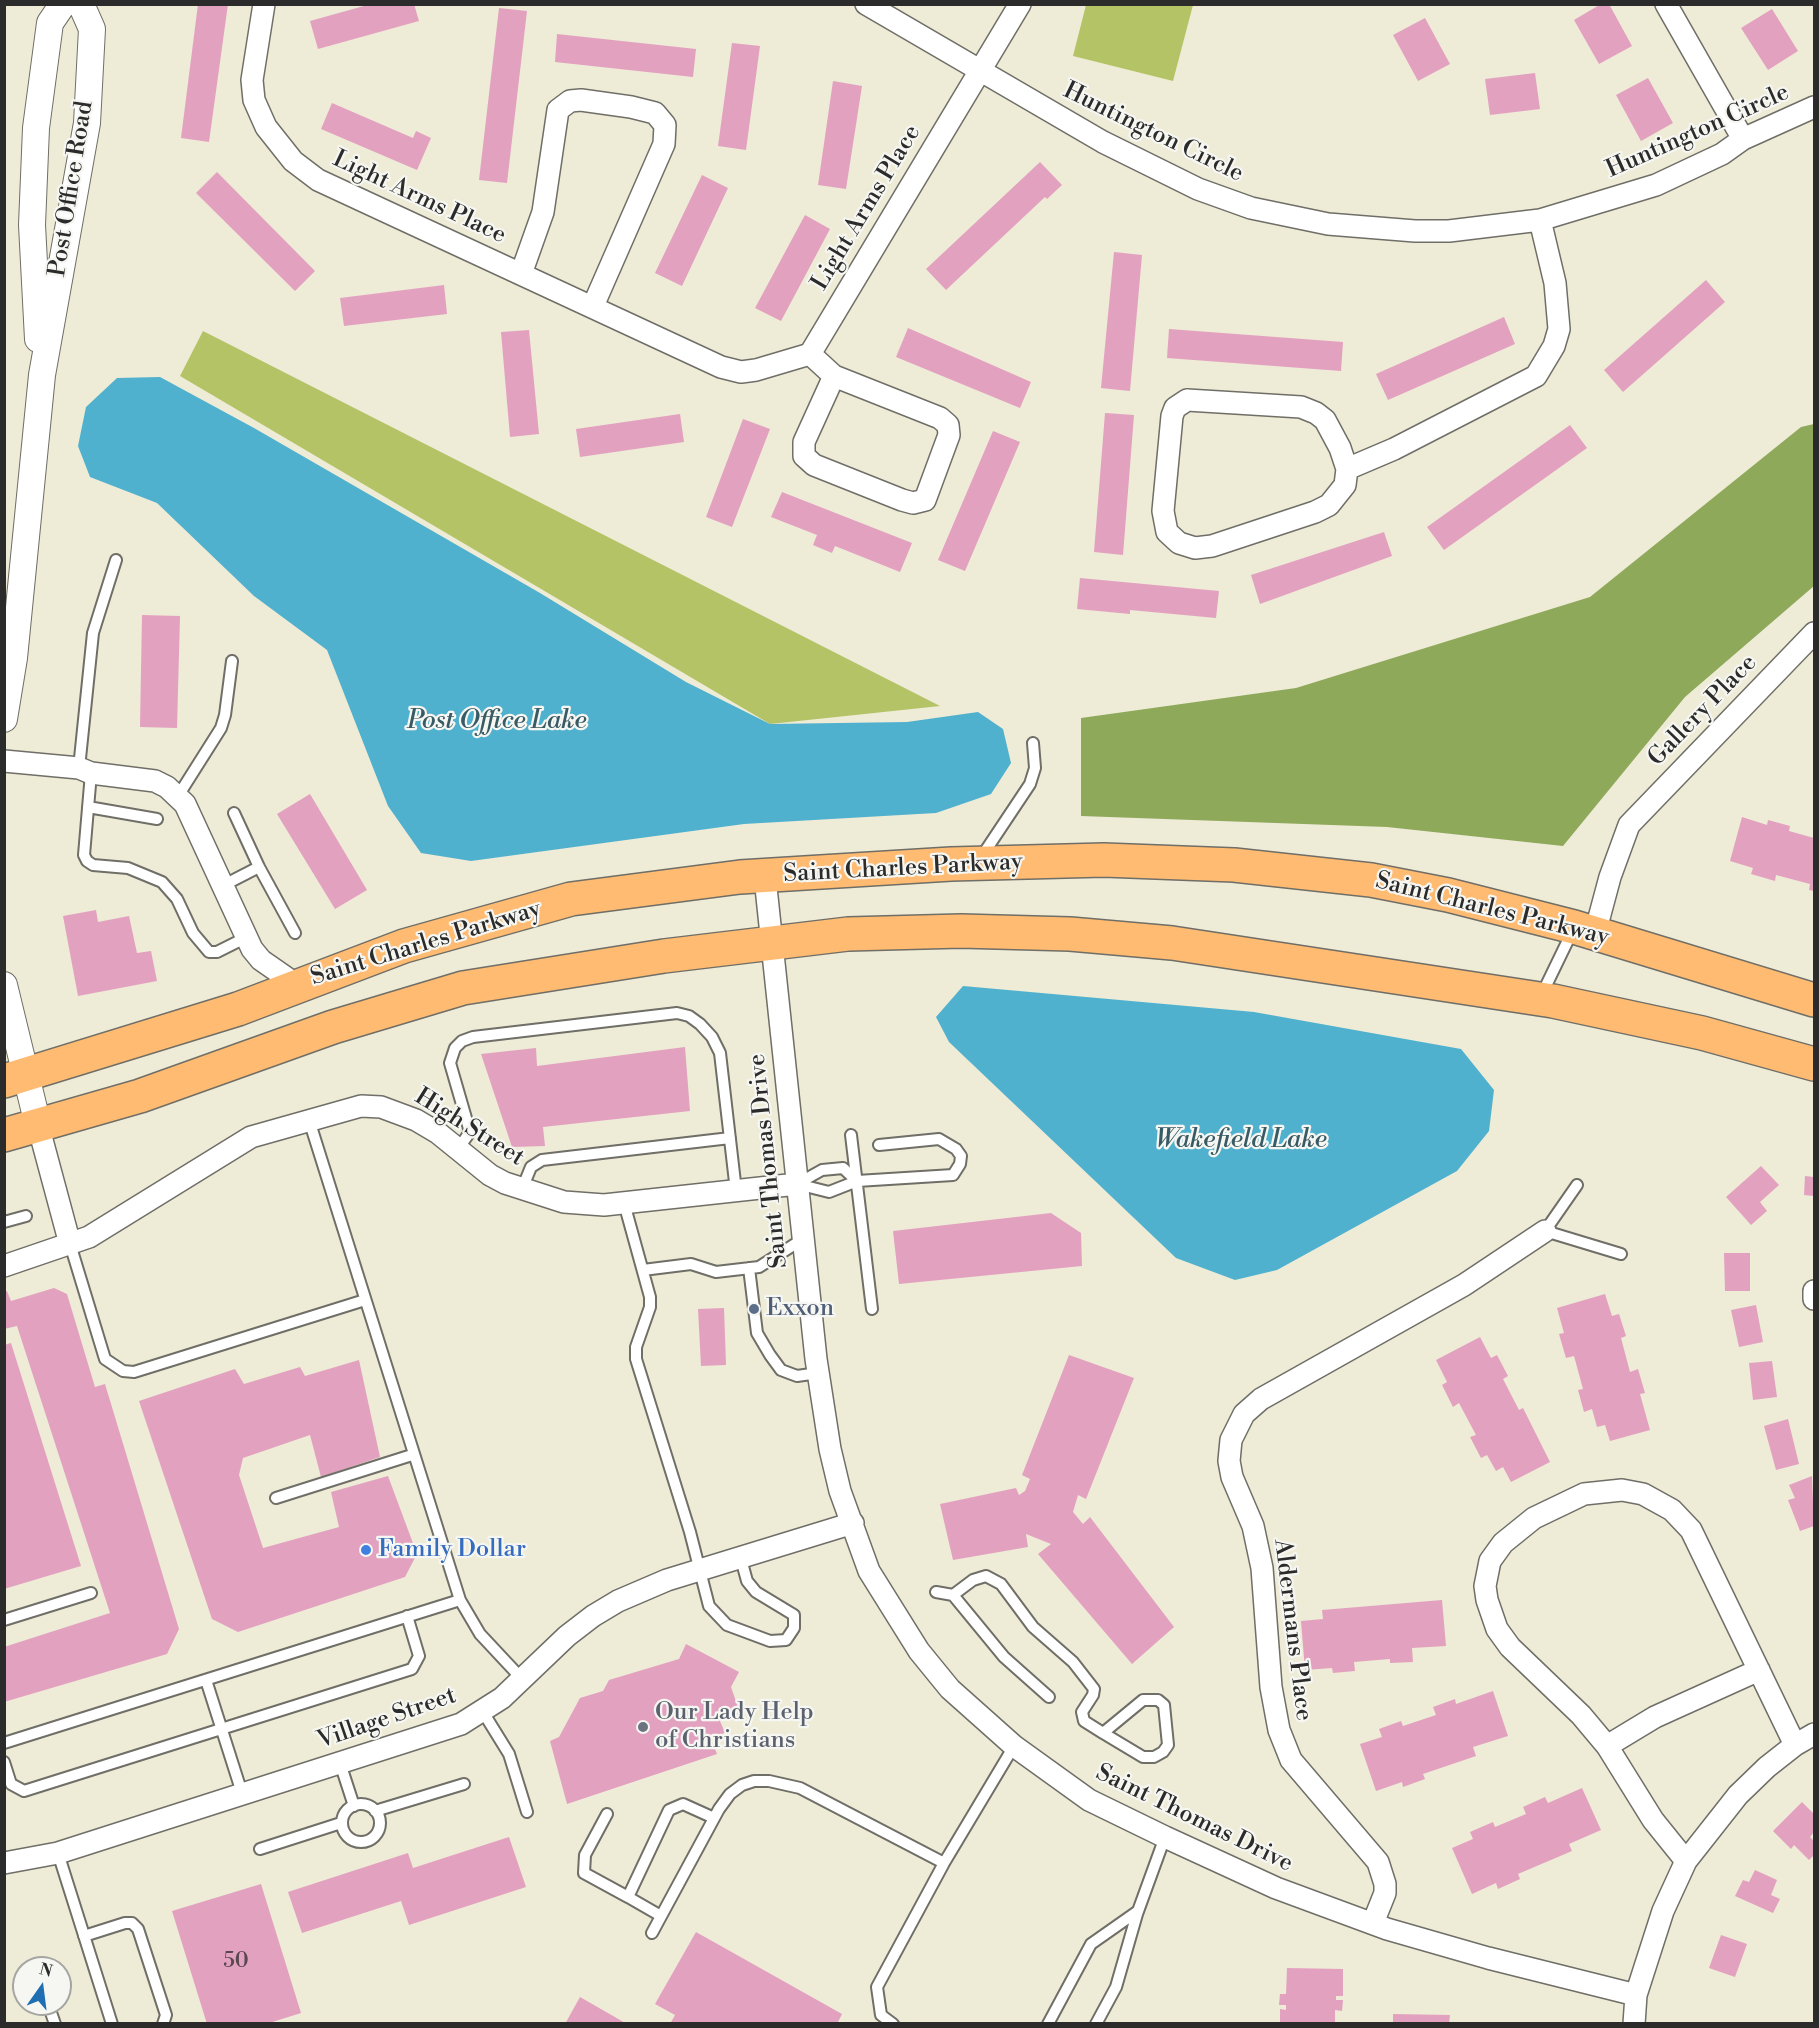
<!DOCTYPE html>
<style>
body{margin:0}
#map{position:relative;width:1819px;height:2028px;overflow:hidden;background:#eeebd7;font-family:"Libre Bodoni",serif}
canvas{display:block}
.frame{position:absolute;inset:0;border:6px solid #2b2b2b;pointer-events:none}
.north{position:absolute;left:12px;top:1956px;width:60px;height:60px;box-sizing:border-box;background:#f6f6f2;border:2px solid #a5a5a2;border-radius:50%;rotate:14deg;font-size:16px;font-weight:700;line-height:24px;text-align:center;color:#2b2b2b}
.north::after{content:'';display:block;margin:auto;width:21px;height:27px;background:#1f6fb2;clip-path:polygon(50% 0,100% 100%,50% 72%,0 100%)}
</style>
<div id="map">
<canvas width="1819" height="2028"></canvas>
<div class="frame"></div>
<div class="north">N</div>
</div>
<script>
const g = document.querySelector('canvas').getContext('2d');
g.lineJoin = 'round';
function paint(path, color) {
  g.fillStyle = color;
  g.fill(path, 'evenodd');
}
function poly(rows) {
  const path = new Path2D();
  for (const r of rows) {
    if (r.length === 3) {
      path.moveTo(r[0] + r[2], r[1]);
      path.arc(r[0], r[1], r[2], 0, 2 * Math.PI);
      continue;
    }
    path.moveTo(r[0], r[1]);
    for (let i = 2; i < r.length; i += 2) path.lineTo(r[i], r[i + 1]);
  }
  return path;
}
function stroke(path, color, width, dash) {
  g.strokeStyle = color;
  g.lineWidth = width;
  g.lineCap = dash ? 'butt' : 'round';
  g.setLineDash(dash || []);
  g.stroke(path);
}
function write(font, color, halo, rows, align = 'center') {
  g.font = font + ' "Libre Bodoni",serif';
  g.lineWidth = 4.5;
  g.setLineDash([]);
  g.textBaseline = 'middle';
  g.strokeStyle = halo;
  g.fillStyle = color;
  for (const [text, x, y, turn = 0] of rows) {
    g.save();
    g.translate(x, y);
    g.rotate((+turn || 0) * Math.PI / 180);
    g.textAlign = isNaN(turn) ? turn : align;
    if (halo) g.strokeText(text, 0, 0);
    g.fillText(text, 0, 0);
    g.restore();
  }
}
paint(poly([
 [1086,5,1193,5,1173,81,1073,56],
 [203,331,940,706,770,724,180,376]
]), '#b4c366');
paint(poly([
 [1814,424,1814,586,1685,697,1563,846,1387,827,1081,816,1081,718,1296,688,1590,597,1801,427]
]), '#8fa95b');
paint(poly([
 [160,377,254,428,540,593,686,682,770,724,907,722,978,712,1003,729,1011,763,991,794,936,813,744,824,471,861,421,853,388,806,327,650,254,596,157,503,90,477,78,446,86,407,117,378],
 [963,986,1254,1012,1461,1049,1494,1090,1489,1131,1457,1171,1277,1270,1235,1280,1176,1258,949,1042,936,1017]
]), '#50b1cf');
paint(poly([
 [198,4,228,4,209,142,181,138],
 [371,4,414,4,419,21,318,49,310,21],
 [1601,4,1609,4,1632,46,1599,64,1574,20],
 [499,8,527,11,507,183,479,180],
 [1772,9,1798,51,1768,70,1741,28],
 [1425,18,1450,64,1418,81,1393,35],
 [557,34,696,49,693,77,555,62],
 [732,43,760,46,746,150,718,146],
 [1535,73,1540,109,1490,115,1485,79],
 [1648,78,1673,123,1641,141,1616,95],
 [833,81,862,86,846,189,818,185],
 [332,103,413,138,416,131,431,138,417,170,321,129],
 [1040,162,1062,185,1047,199,1045,197,946,290,926,269],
 [217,172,315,271,295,291,196,193],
 [702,175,728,188,682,286,655,273],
 [805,215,830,229,781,321,755,308],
 [1114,252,1142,255,1130,391,1101,388],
 [1706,280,1725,302,1623,392,1604,370],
 [444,285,447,314,344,326,340,298],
 [1504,317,1515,344,1388,400,1376,374],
 [908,328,1031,382,1020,408,896,357],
 [1169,329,1343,342,1341,371,1167,358],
 [529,330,539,434,510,437,501,332],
 [1105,413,1134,415,1123,555,1094,552],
 [680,414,684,442,580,457,576,429],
 [743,419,770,429,732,527,706,517],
 [1570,425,1587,448,1444,550,1427,527],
 [993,431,1020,442,965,571,938,560],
 [782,492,912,543,900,572,835,546,832,553,813,545,817,535,771,517],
 [1384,532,1392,556,1260,604,1251,575],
 [1080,578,1219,591,1216,618,1130,610,1130,614,1077,609],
 [142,615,180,616,177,728,140,727],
 [310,794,367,890,335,909,277,814],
 [1742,817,1767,825,1768,820,1790,826,1789,831,1814,838,1814,891,1809,890,1810,884,1776,875,1775,881,1751,874,1753,868,1730,861],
 [96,910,98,922,129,916,137,953,151,951,157,981,78,996,63,916],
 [685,1047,690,1111,543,1127,545,1146,512,1147,481,1054,536,1048,537,1066],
 [1761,1166,1779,1185,1760,1202,1767,1211,1751,1225,1726,1197],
 [1805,1176,1814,1177,1814,1196,1804,1195],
 [1051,1213,1081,1233,1082,1266,899,1284,893,1231],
 [1724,1253,1750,1253,1750,1291,1725,1291],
 [54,1288,67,1294,95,1387,105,1384,179,1629,167,1654,4,1702,4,1647,110,1613,17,1326,4,1329,4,1292,7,1291,11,1301],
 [1605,1294,1612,1316,1619,1314,1626,1336,1621,1338,1630,1372,1638,1369,1645,1393,1640,1394,1650,1430,1610,1441,1605,1425,1597,1427,1592,1409,1584,1412,1578,1390,1583,1389,1574,1356,1566,1358,1559,1334,1564,1333,1557,1308],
 [1756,1305,1763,1342,1739,1347,1731,1310],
 [724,1308,726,1365,701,1366,698,1309],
 [1480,1337,1491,1358,1497,1355,1508,1376,1503,1379,1519,1410,1523,1408,1550,1462,1511,1482,1503,1467,1496,1471,1487,1455,1481,1458,1470,1437,1476,1435,1459,1403,1453,1407,1442,1385,1447,1382,1436,1360],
 [11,1343,81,1566,4,1589,4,1345],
 [1069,1355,1134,1378,1086,1499,1078,1495,1073,1512,1083,1524,1090,1517,1174,1627,1132,1664,1038,1554,1051,1544,1026,1534,1028,1547,953,1560,940,1504,1016,1488,1019,1495,1025,1491,1030,1479,1022,1475],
 [359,1360,380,1457,321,1477,310,1435,243,1458,239,1475,263,1548,339,1527,331,1492,388,1476,417,1554,405,1577,238,1632,212,1619,139,1401,235,1369,244,1384,300,1367,305,1376],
 [1772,1361,1777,1397,1753,1400,1749,1363],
 [1788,1419,1799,1464,1776,1470,1764,1426],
 [1812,1476,1814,1526,1800,1531,1788,1500,1795,1498,1789,1485],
 [1442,1600,1446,1646,1412,1648,1413,1662,1390,1663,1390,1659,1354,1662,1355,1671,1333,1673,1332,1668,1305,1670,1301,1621,1323,1619,1322,1610],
 [686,1644,739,1672,731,1687,741,1716,720,1721,725,1733,710,1737,717,1754,567,1804,550,1741,559,1737,580,1698,603,1691,609,1680,679,1659],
 [1493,1691,1508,1736,1473,1747,1476,1756,1423,1774,1425,1779,1403,1787,1402,1782,1376,1791,1360,1744,1382,1737,1379,1729,1401,1721,1403,1726,1436,1715,1433,1707,1455,1699,1456,1704],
 [1582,1788,1601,1830,1569,1844,1572,1851,1518,1874,1520,1879,1498,1889,1496,1883,1472,1894,1452,1848,1473,1839,1470,1832,1493,1822,1495,1827,1526,1814,1523,1807,1545,1797,1548,1803],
 [1802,1802,1814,1814,1814,1832,1810,1837,1814,1841,1814,1855,1809,1860,1794,1845,1791,1849,1773,1831],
 [509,1837,526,1887,409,1925,401,1901,302,1933,288,1892,408,1853,413,1868],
 [1755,1870,1777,1880,1771,1895,1780,1899,1773,1913,1735,1896,1743,1880,1749,1882],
 [261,1884,301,2013,266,2024,207,2024,172,1911],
 [696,1932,842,2014,837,2024,670,2024,675,2015,655,2004],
 [1721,1935,1747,1944,1735,1977,1709,1968],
 [1287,1968,1343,1969,1343,1996,1336,1996,1336,2000,1343,2000,1342,2011,1335,2010,1335,2024,1280,2024,1280,2009,1286,2010,1286,2005,1279,2005,1280,1994,1286,1994],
 [580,1997,627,2024,565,2024],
 [1393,2014,1450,2015,1449,2024,1393,2024]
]), '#e3a1c0');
const service = poly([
 [79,768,93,633,116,560],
 [91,773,84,855,87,861,93,865,128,868,162,882,177,899,193,933,209,952,217,952,247,937],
 [178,796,221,728,225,715,232,661],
 [88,807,157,819],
 [234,813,259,867,295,933],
 [980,859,1030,784,1035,768,1033,743],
 [224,885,259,867],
 [1541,996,1572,932],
 [309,1120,460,1600,480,1634,523,1680],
 [851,1135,872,1309],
 [458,1149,470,1132,450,1063,455,1048,462,1041,473,1037,677,1013,689,1016,700,1024,712,1037,720,1053,736,1191],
 [797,1184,829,1192,857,1181,953,1175,960,1164,961,1156,956,1149,939,1139,879,1145],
 [797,1184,822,1170,843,1168,857,1181],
 [1577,1185,1545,1231,1621,1254],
 [522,1189,531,1167,542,1160,730,1138],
 [624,1203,650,1297,650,1307,636,1347,636,1359,690,1532,709,1606,727,1625,770,1641,786,1640,794,1628,794,1615,756,1592,747,1581,741,1559],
 [4,1222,26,1216],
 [70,1244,105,1359,123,1371,134,1372,365,1300],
 [749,1268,757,1333,770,1355,781,1370,797,1376,818,1373],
 [643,1270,691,1264,716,1272,759,1267,803,1239],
 [276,1498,412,1455],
 [936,1592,953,1595,1004,1657,1049,1697],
 [953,1595,973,1580,986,1576,1001,1584,1033,1627,1073,1662,1094,1689,1093,1695,1082,1712,1084,1721,1103,1733,1143,1757,1154,1757,1163,1752,1168,1745,1164,1705,1158,1700,1143,1700,1103,1733],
 [4,1620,91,1593],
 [206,1680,242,1793],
 [483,1712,509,1754,527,1812],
 [4,1743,460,1600],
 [4,1762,11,1784,24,1791,412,1669,419,1656,407,1616],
 [340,1763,354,1806],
 [361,1823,19],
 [375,1811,464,1784],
 [607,1814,585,1855,584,1873,628,1897,669,1810,683,1804,714,1818],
 [260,1849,341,1823],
 [58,1853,112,2024],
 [628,1897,661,1916],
 [652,1933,719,1809,730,1794,742,1785,754,1781,769,1781,800,1788,944,1863],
 [84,1936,125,1923,132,1923,138,1929,166,2015,163,2024],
 [48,2004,55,2024],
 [893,2024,881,2015,877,1987,944,1863,1014,1746],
 [1048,2024,1091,1944,1138,1911],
 [1096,2024,1116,1987,1137,1914,1165,1837]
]);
const minor = poly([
 [264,4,252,80,254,100,266,127,293,161,318,180,721,367,741,372,756,370,810,354,1020,4],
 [866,4,1103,142,1198,189,1251,208,1328,224,1415,231,1449,231,1540,220,1656,185,1722,154,1743,139,1814,107],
 [1666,4,1743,139],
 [521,274,543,212,558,110,570,101,581,100,631,107,655,113,665,125,664,144,593,306],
 [810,354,834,376,940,418,948,425,949,435,925,500,913,503,902,500,814,465,804,456,804,442,834,376],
 [1187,400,1301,407,1316,413,1325,420,1340,448,1347,469,1345,485,1329,505,1315,512,1212,546,1195,548,1179,543,1167,532,1163,511,1172,416,1175,408,1187,400],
 [1347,469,1394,449,1536,376,1554,346,1559,329,1555,283,1540,220],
 [4,761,79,768,91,773,155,781,167,787,185,804,252,949,261,960,297,985],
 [765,878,816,1359,830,1449,840,1491,869,1571,919,1651,950,1689,1014,1746,1089,1800,1165,1837,1276,1888,1387,1929,1488,1958,1636,1995],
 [1595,933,1610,877,1629,825,1814,633],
 [38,1125,70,1244],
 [4,1266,89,1237,251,1137,361,1106,381,1107,416,1120,438,1133,490,1175,505,1183,564,1202,604,1205,797,1184],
 [1814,1291,1814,1299],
 [1607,1746,1655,1717,1759,1670],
 [1686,1861,1653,1820,1607,1746,1581,1715,1510,1647,1497,1629,1487,1600,1485,1586,1490,1561,1503,1543,1534,1518,1584,1494,1622,1490,1643,1494,1672,1510,1691,1530,1795,1745],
 [4,1863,58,1853,461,1724,502,1698,567,1636,593,1616,618,1601,667,1580,853,1523],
 [1373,1923,1385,1893,1385,1884,1378,1862,1291,1760,1279,1730,1271,1687,1262,1568,1253,1526,1232,1477,1229,1461,1231,1440,1244,1414,1261,1399,1464,1285,1545,1231],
 [1634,2024,1636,1995,1663,1911,1686,1861,1738,1795,1767,1767,1795,1745,1814,1734]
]);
const tertiary = poly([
 [38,339,32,225,36,128,50,23,63,4],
 [4,719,14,658,42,375,87,123,92,29,81,4],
 [4,985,38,1125]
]);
const primary = poly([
 [4,1081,238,1009,404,946,571,899,740,877,951,864,1104,860,1234,865,1371,880,1448,895,1574,927,1814,1000],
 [4,1135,140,1096,333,1027,463,988,664,956,848,934,961,931,1070,934,1172,943,1553,1001,1702,1033,1814,1064]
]);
stroke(service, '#6f6e67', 14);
stroke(minor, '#6f6e67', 24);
stroke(tertiary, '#6f6e67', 28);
stroke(primary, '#6f6e67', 36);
stroke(service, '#fff', 10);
stroke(minor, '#fff', 21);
stroke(tertiary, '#fff', 26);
stroke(primary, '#ffbb71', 33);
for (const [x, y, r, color] of [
 [754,1309,6,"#5c6f8a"],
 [366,1550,6,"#3f7fe0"],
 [643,1727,6,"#6b7280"]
]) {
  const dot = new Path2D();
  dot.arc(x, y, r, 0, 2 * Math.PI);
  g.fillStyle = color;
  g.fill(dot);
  stroke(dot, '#f6f6f2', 2);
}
write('21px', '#594850', null, [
 ["50",236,1962]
]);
write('24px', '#2b2b2b', '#f6f6f2', [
 ["Huntington Circle",1698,132,-24],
 ["Huntington Circle",1153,133,26],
 ["Post Office Road",72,189,-81],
 ["Light Arms Place",419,198,25],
 ["Light Arms Place",867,208,-59],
 ["Gallery Place",1703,711,-46],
 ["Saint Charles Parkway",903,869,-3],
 ["Saint Charles Parkway",1492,910,14],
 ["Saint Charles Parkway",426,944,-17],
 ["High Street",469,1128,32],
 ["Saint Thomas Drive",769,1161,-96],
 ["Aldermans Place",1292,1630,83],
 ["Village Street",387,1719,-19],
 ["Saint Thomas Drive",1194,1819,26]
]);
write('24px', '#4e5e75', '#f6f6f2', [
 ["Exxon",766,1309]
], 'left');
write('24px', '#366cbe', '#f6f6f2', [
 ["Family Dollar",378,1550]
], 'left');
write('24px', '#5b616d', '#f6f6f2', [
 ["Our Lady Help",655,1713],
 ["of Christians",655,1741]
], 'left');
write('italic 26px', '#385a64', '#f6f6f2', [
 ["Post Office Lake",497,722],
 ["Wakefield Lake",1241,1141]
]);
</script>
